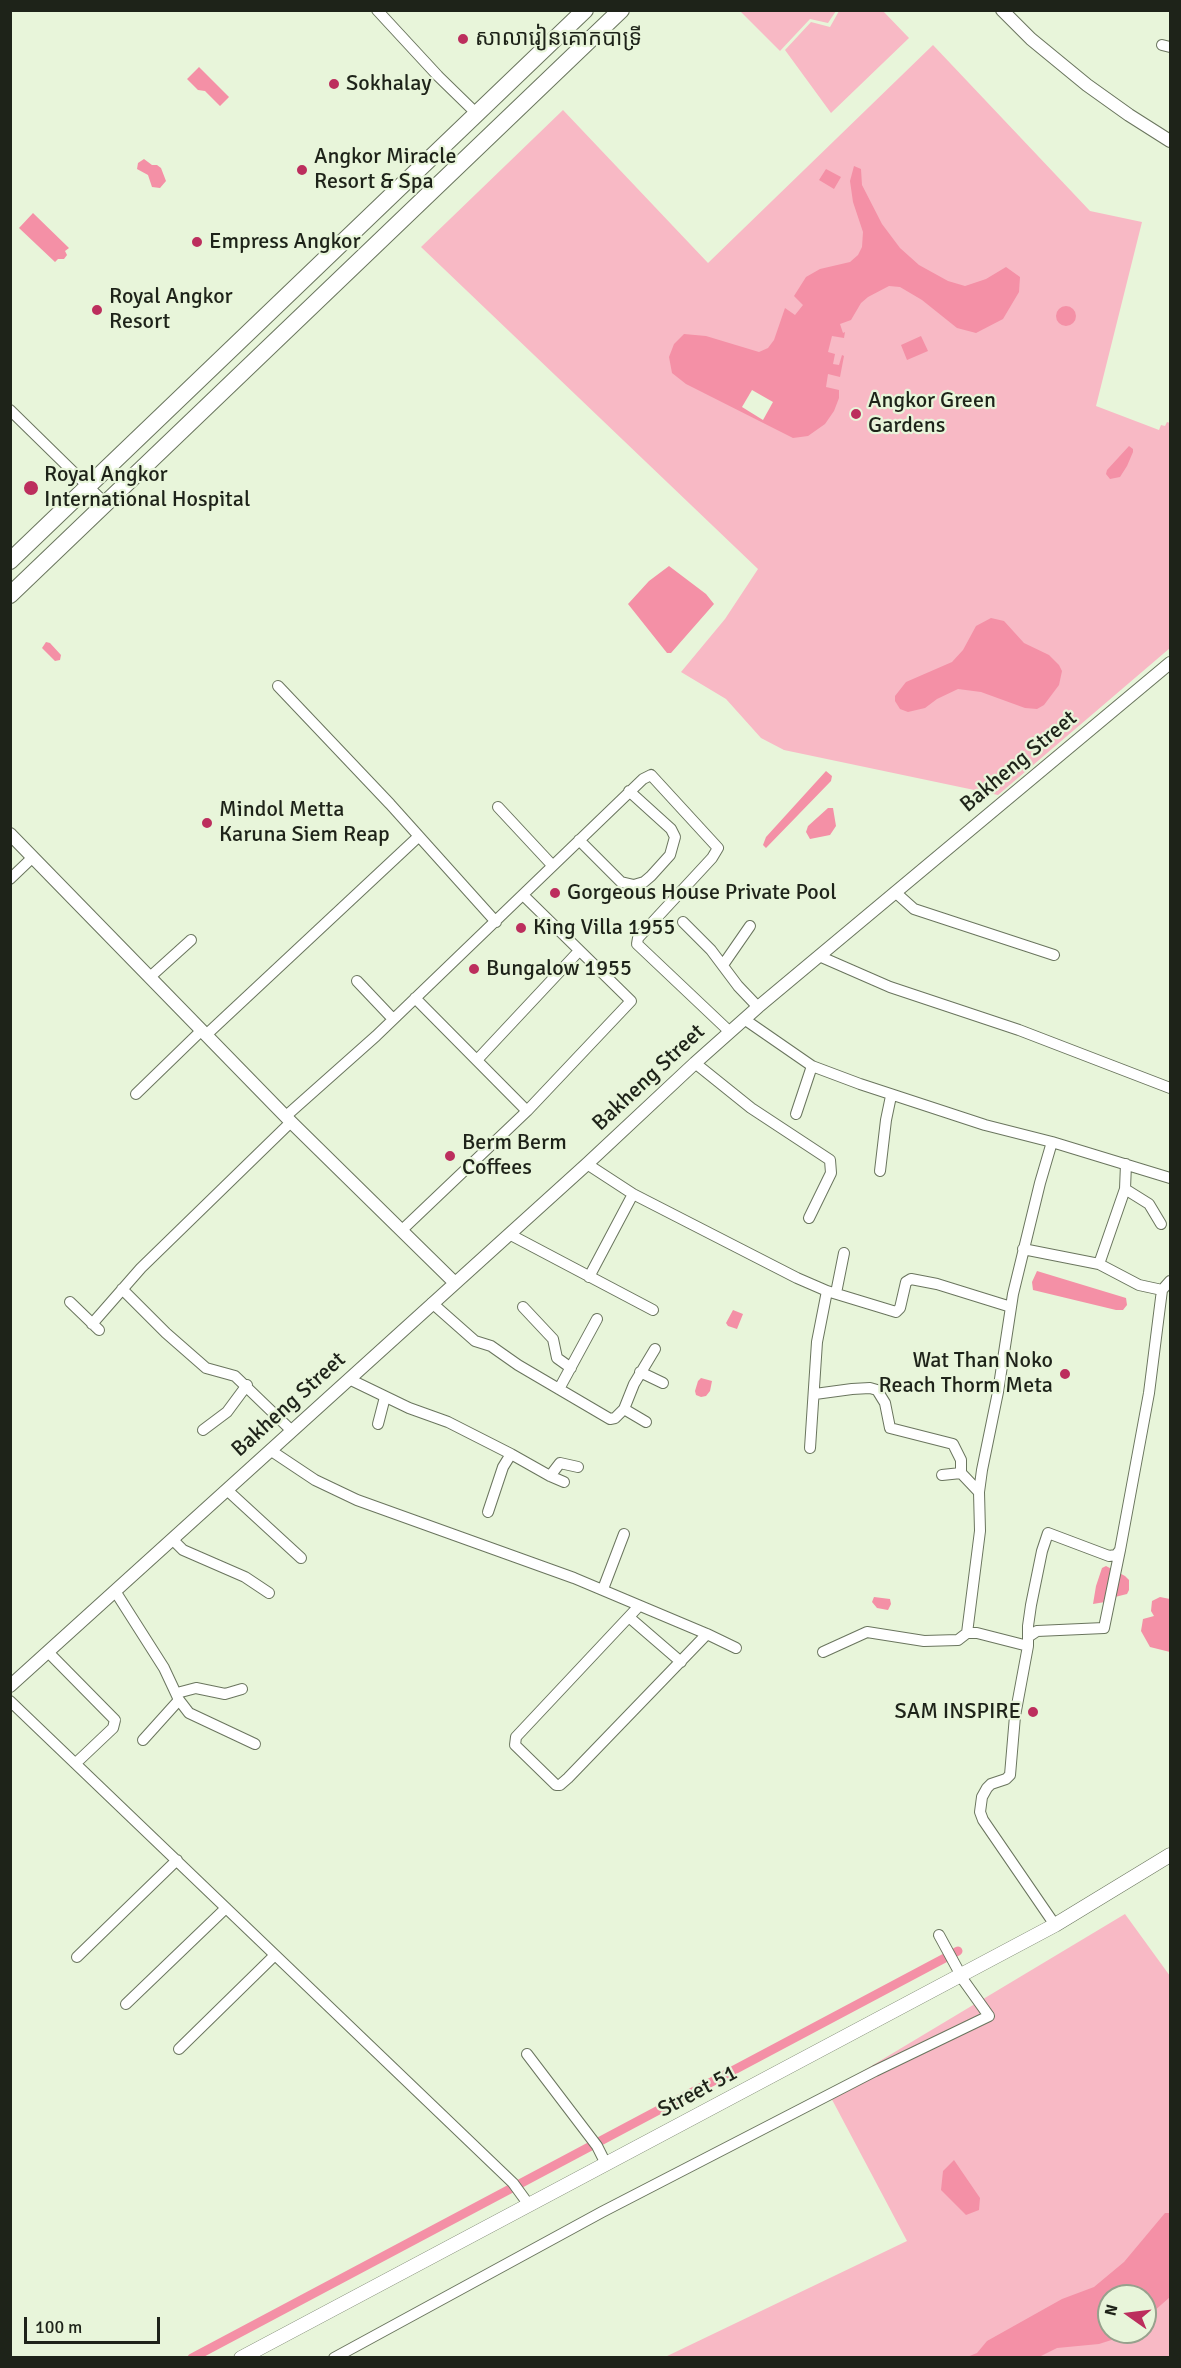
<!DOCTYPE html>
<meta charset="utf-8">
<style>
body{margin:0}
#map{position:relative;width:1181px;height:2368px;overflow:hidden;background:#e8f5da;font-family:Signika,sans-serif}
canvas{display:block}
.frame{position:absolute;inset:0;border:12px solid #1e2319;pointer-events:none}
.north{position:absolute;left:1097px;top:2284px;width:60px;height:60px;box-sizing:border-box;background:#e8f5da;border:2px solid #97a18d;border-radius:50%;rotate:284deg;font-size:16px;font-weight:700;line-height:24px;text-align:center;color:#1e2319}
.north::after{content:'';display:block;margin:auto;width:21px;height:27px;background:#bc2e5d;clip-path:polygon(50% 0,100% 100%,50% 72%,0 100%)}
.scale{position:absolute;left:24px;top:2317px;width:136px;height:27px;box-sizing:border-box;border:3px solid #1e2319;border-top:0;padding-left:8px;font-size:18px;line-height:21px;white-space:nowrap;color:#1e2319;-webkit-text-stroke:4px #e8f5da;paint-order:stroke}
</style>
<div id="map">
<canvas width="1181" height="2368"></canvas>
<div class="frame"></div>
<div class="north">N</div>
<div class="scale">100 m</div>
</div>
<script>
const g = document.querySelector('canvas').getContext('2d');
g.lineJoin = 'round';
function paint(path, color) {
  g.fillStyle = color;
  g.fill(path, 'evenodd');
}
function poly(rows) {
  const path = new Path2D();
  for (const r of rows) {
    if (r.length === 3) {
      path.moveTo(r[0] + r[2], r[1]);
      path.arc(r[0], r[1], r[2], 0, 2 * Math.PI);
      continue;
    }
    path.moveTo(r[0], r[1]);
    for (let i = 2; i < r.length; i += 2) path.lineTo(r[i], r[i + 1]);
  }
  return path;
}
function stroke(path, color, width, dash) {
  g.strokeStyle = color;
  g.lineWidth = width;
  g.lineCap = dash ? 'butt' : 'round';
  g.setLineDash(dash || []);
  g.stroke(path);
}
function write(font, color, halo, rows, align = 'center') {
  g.font = font + ' Signika,"Noto Sans Khmer",sans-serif';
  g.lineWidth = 4.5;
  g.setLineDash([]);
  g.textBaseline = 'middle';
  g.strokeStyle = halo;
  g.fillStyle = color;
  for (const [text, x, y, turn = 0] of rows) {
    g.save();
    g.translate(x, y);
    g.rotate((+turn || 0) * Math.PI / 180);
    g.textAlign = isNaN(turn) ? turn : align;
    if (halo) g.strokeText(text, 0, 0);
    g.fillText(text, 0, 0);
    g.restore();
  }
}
paint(poly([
 [740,11,836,11,828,23,810,19,780,51],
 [839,11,883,11,909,38,831,113,785,50,811,22,830,27],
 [933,45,1090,211,1142,222,1096,406,1159,430,1161,425,1165,426,1167,422,1170,423,1170,648,998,795,784,750,761,738,726,699,681,672,725,619,758,569,421,247,563,110,708,263],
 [1125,1914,1170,1976,1170,2357,663,2358,907,2241,828,2092],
 [1109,2296,1145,2296,1145,2332,1109,2332]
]), '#f8b9c5');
paint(poly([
 [199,67,229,97,220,106,205,91,198,90,187,79],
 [144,159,152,165,157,165,161,168,166,181,160,188,152,187,148,175,137,169,138,163],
 [854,166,861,169,862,185,882,224,900,248,919,265,948,281,965,286,986,279,1006,267,1020,277,1019,292,1003,319,976,333,957,328,922,300,900,287,889,286,868,297,861,303,851,320,840,324,843,333,845,332,844,338,832,336,828,352,835,354,833,364,839,365,842,355,844,356,840,377,828,374,826,387,839,390,839,398,834,411,825,424,808,436,793,438,686,384,672,373,669,357,674,344,684,334,706,336,759,352,768,348,774,340,785,308,795,315,803,305,794,296,806,277,820,269,850,262,858,255,862,247,863,232,853,202,850,181],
 [826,169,841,177,834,189,819,180],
 [33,213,69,248,65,251,67,255,64,259,58,259,55,262,19,228],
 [1066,316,10],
 [921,336,928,351,907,360,901,345],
 [1129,446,1133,449,1133,452,1127,466,1120,477,1110,479,1106,474,1107,470],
 [669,566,706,594,714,604,671,653,667,653,628,604,649,581],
 [991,618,1004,621,1024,643,1049,655,1059,665,1062,671,1059,685,1044,705,1037,709,1025,708,981,692,958,689,937,699,925,708,908,712,900,709,895,701,895,696,906,682,952,662,963,650,976,626],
 [46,642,50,643,61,655,60,660,55,661,42,648],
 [826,771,832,776,831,781,766,848,763,845,766,837],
 [828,808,833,808,836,826,830,835,810,839,806,832,808,826],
 [1037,1271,1126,1298,1127,1305,1123,1310,1116,1310,1033,1290,1032,1282],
 [733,1310,743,1314,737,1329,728,1326,726,1323],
 [701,1378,712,1381,710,1391,706,1396,701,1397,696,1395,695,1391,698,1381],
 [1106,1566,1125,1576,1129,1580,1129,1590,1127,1594,1111,1598,1105,1602,1093,1604,1096,1586,1102,1568],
 [874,1597,890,1599,891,1604,888,1610,877,1608,872,1602],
 [1160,1597,1170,1599,1170,1652,1150,1647,1141,1631,1143,1619,1154,1616,1151,1611,1152,1601],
 [954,2160,980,2198,979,2210,966,2215,941,2190,943,2171],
 [1165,2213,1170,2213,1170,2297,1145,2319,1145,2296,1109,2296,1109,2332,1130,2332,1127,2335,1099,2344,1057,2348,1039,2357,967,2357,977,2353,987,2341,1062,2299,1094,2287,1124,2262]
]), '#f490a6');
paint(poly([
 [752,390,773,402,763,420,742,407]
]), '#e8f5da');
stroke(poly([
 [192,2358,958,1951]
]), '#f490a6', 9);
const minor = poly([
 [377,10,438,76,477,114],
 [1162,45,1170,47],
 [10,410,105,503],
 [278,686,390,804,496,922],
 [498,807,552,865],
 [579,840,621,882,634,885,644,882,651,876,670,855,675,837,671,829,629,791],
 [10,879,33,857],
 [895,892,914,909,1054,955],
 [683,922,711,950,738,986,758,1007],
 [819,956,890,987,1019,1030,1170,1088],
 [723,965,750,926],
 [150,977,191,940],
 [357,981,393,1019],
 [415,998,527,1111],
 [744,1019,812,1066,860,1084,985,1125,1052,1142,1170,1178],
 [206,1035,418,837],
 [477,1060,579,951],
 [695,1063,751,1108,830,1160,831,1173,809,1218],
 [136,1094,202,1030],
 [796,1114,812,1066],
 [286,1116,376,1036,643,779,651,775,718,848,712,858,638,938,637,944,730,1032],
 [587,1164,633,1194,797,1278,827,1291,896,1312,900,1308,906,1282,911,1279,937,1284,1011,1307],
 [880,1171,886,1120,891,1096],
 [1125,1189,1149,1204,1161,1224],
 [402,1230,527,1111,631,1001,523,895],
 [509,1234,653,1310],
 [1023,1249,1099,1264,1139,1285,1162,1290],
 [1099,1264,1125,1189,1126,1164],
 [589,1277,633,1194],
 [122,1289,166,1333,206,1368,235,1376,292,1431],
 [836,1293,844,1253],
 [70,1302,99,1330],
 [432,1303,475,1341,491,1346,518,1365,610,1419,615,1418,624,1409,634,1384,655,1349],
 [523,1307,553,1339,557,1358,571,1368],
 [92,1324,141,1268,291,1122],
 [640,1372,663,1383],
 [349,1379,409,1408,448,1422,511,1454,550,1476,564,1482],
 [559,1389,597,1319],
 [815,1394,852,1389,870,1388,877,1390,885,1403,890,1428,953,1444,961,1460,961,1473],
 [624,1409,646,1422],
 [378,1424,385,1397],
 [203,1430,227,1412,247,1385],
 [810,1448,817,1342,827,1291],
 [270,1450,315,1480,357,1500,574,1578,707,1634,736,1648],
 [942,1475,961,1473,979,1492],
 [550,1476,560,1463,578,1467],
 [227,1490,301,1558],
 [488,1512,503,1467,511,1454],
 [172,1539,183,1550,245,1577,269,1593],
 [603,1589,624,1534],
 [115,1591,164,1668,179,1700,189,1713,255,1744],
 [639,1606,516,1737,515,1745,556,1785,560,1785,568,1778,707,1634],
 [630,1618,681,1662],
 [967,1633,980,1531,979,1492,982,1470,998,1392,1013,1294,1040,1183,1052,1142],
 [1028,1637,1037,1631,1104,1628,1120,1550],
 [1028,1646,1028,1626,1031,1605,1042,1551,1048,1533,1109,1556,1116,1555,1120,1550,1149,1393,1162,1290,1170,1281],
 [48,1652,115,1720,113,1728,76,1763],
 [823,1652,867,1632,924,1641,958,1640,967,1633,977,1633,1028,1646,1015,1716,1010,1775,1006,1779,991,1784,987,1788,982,1797,980,1812,983,1820,1055,1925],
 [177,1693,196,1688,225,1694,242,1689],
 [10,1701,513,2183,529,2205],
 [143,1740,179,1700],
 [77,1957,177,1860],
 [126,2004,226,1908],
 [179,2049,275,1955],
 [527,2054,597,2146,606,2164],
 [334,2358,602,2212,875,2071,989,2016,964,1981,939,1935]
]);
const tertiary = poly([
 [1002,10,1031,39,1087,85,1129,115,1170,141],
 [10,834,291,1122,455,1283],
 [10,1686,587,1164,695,1063,758,1007,1170,663]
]);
const secondary = poly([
 [241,2358,1055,1925,1170,1855]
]);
const trunk = poly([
 [10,561,585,10],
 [10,595,621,10]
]);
stroke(minor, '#6a755e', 12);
stroke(tertiary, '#6a755e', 14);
stroke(secondary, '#6a755e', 15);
stroke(trunk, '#6a755e', 18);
stroke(minor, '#fff', 10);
stroke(tertiary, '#fff', 12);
stroke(secondary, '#fff', 14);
stroke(trunk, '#fff', 16);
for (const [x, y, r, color] of [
 [463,39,6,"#bc2e5d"],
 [334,84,6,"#bc2e5d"],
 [302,170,6,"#bc2e5d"],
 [197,242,6,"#bc2e5d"],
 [97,310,6,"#bc2e5d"],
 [856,414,6,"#bc2e5d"],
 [31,488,8,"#bc2e5d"],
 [207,823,6,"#bc2e5d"],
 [555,893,6,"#bc2e5d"],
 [521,928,6,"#bc2e5d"],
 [474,969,6,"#bc2e5d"],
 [450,1156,6,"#bc2e5d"],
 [1065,1374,6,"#bc2e5d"],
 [1033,1712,6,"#bc2e5d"]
]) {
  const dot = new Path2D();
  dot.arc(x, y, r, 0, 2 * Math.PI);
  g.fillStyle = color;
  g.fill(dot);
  stroke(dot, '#e8f5da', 2);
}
write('22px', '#1e2319', '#e8f5da', [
 ["សាលារៀនគោកបាទ្រី",475,39],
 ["Sokhalay",346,84],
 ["Angkor Miracle",314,157],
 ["Resort & Spa",314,182],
 ["Empress Angkor",209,242],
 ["Royal Angkor",109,297],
 ["Resort",109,322],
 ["Angkor Green",868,401],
 ["Gardens",868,426],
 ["Royal Angkor",44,475],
 ["International Hospital",44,500],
 ["Mindol Metta",219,810],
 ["Karuna Siem Reap",219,835],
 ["Gorgeous House Private Pool",567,893],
 ["King Villa 1955",533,928],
 ["Bungalow 1955",486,969],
 ["Berm Berm",462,1143],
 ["Coffees",462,1168],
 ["Wat Than Noko",1053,1361,"right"],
 ["Reach Thorm Meta",1053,1386,"right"],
 ["SAM INSPIRE",1021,1712,"right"]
], 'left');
write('22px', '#1e2319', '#e8f5da', [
 ["Bakheng Street",1019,762,-40],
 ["Bakheng Street",649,1078,-43],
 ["Bakheng Street",289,1405,-42],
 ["Street 51",698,2092,-28]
]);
</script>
